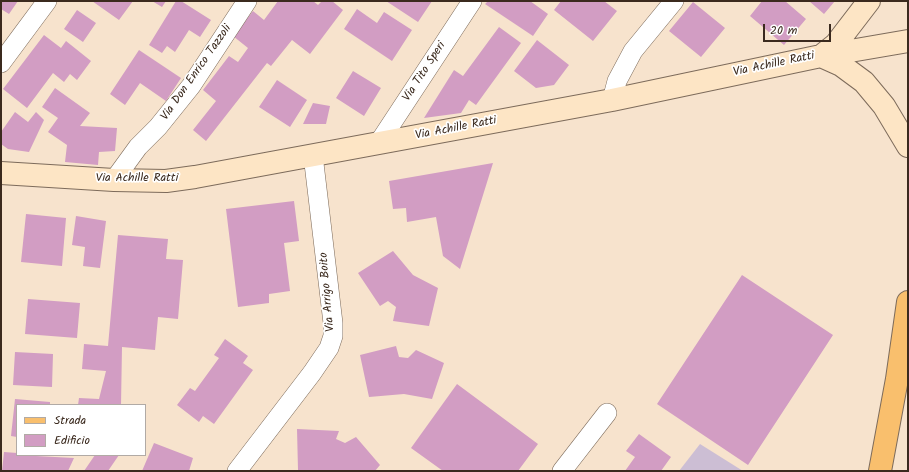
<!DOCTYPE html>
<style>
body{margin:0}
#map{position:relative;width:909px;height:472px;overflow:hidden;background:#f7e3cd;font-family:Kalam,sans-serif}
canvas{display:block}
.frame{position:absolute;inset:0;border:2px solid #3b2a1e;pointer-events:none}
.legend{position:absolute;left:16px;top:404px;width:130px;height:52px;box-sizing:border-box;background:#fff;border:1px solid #b1aaa5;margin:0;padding:5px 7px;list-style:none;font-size:12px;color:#3b2a1e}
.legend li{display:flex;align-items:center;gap:8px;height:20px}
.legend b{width:20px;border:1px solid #b1aaa5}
.scale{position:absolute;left:763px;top:24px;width:68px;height:18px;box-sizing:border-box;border:2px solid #3b2a1e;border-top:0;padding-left:5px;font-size:12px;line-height:14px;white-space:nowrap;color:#3b2a1e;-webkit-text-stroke:3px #fff;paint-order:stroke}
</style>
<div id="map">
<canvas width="909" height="472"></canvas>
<div class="frame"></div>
<ul class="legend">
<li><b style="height:5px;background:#f9bf6d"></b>Strada</li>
<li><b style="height:11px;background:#d29dc3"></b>Edificio</li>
</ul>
<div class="scale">20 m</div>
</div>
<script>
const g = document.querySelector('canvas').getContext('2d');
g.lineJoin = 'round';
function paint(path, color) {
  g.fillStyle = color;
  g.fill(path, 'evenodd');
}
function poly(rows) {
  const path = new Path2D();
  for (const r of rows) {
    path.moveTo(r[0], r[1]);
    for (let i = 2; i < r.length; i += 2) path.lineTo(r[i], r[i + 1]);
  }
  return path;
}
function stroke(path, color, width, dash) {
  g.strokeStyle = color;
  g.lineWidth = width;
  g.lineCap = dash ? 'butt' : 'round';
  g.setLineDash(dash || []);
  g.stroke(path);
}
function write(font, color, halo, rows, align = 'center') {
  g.font = font + ' Kalam,sans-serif';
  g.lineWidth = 3.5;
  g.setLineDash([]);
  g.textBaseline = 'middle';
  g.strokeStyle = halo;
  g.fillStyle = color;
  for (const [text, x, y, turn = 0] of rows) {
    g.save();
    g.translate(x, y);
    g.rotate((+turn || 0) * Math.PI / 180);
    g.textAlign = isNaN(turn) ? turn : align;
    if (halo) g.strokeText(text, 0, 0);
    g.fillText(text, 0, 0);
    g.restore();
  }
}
paint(poly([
 [700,444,743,471,679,471]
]), '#ccbed4');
paint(poly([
 [1,1,18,1,9,14,1,9],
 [92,1,133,1,119,20],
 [152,1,166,1,162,7],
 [176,1,181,1,211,20,200,37,189,30,175,52,167,46,162,53,149,45],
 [278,1,313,1,318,5,322,1,332,1,343,10,310,54,292,40,271,66,267,63,206,141,193,130,216,101,203,90,229,56,238,62,248,48,233,36,253,11,264,20],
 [386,1,432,1,418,22],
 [488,1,530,1,548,14,533,36,485,4],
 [561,1,604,1,617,11,593,41,554,10],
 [762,1,785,1,806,19,784,45,750,16],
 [809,1,835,1,824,14],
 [693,2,725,28,701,57,669,31],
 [357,9,377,23,384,12,412,30,392,61,344,29],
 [77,10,96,23,83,42,64,29],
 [499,27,521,43,476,105,469,100,461,113,424,118,454,70,463,76],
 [44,35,61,48,66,41,91,61,77,80,70,74,64,82,53,73,27,108,3,89],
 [537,40,569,65,554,85,536,88,514,71],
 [139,50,181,78,166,101,140,83,125,105,110,94],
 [353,71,381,88,364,116,336,98],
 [277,80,307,100,290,127,259,107],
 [55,88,90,113,80,126,117,128,115,151,99,152,98,165,65,162,67,145,48,132,58,118,42,107],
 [313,103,330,106,326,124,303,124],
 [15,112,28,122,36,112,44,120,29,152,8,149,1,144,1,132],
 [493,163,460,269,443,256,436,217,407,222,406,208,393,209,389,181],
 [294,201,299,241,284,243,290,291,269,294,269,303,238,307,226,209],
 [26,214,66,218,62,266,21,262],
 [76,216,106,221,100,268,83,266,85,247,72,245],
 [118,235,168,239,166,259,183,260,178,319,158,317,155,350,122,347,121,405,78,405,79,398,99,399,106,371,82,369,84,344,108,346],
 [393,251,413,275,438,288,429,326,393,321,396,307,388,301,380,306,358,273],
 [742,275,833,335,748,465,657,404],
 [28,299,80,303,77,338,25,334],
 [225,339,248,356,243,363,253,370,214,424,203,416,199,422,177,405,190,388,195,391,219,358,214,355],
 [396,346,399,357,408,358,416,350,444,363,432,399,404,394,369,397,360,355],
 [15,352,53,354,52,387,13,385],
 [457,384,538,444,518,471,443,471,411,448],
 [15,399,50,402,50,405,17,405,17,437,11,436],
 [297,429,339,431,336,439,345,443,356,437,380,465,375,471,298,470],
 [639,434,671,457,661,471,625,471,635,457,626,451],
 [154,443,193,458,189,471,142,471],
 [4,452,17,453,17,455,74,458,68,471,2,471],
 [95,455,119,455,108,471,84,471]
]), '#d29dc3');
const street = poly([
 [1,63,47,1],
 [612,100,617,81,633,51,674,1],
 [378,144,472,1],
 [114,180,138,147,158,127,191,86,247,1],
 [237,471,312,373,329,348,333,336,333,323,313,155],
 [562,471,607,413]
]);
const secondary = poly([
 [821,56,841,65,864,82,884,106,908,146],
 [821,56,836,44,869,1],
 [1,173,114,180,166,181,195,177,612,100,821,56,908,41]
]);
const primary = poly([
 [880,471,897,379,908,302]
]);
stroke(street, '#7d6b5b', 20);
stroke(secondary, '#7d6b5b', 24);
stroke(primary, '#7d6b5b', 24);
stroke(street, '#fff', 19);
stroke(secondary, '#fde5c5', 22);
stroke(primary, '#f9bf6d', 22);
write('12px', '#3b2a1e', '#fff', [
 ["Via Achille Ratti",774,65,-12],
 ["Via Tito Speri",425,72,-57],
 ["Via Don Enrico Tazzoli",197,73,-55],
 ["Via Achille Ratti",456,129,-11],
 ["Via Achille Ratti",137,179],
 ["Via Arrigo Boito",328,292,-95]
]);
</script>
